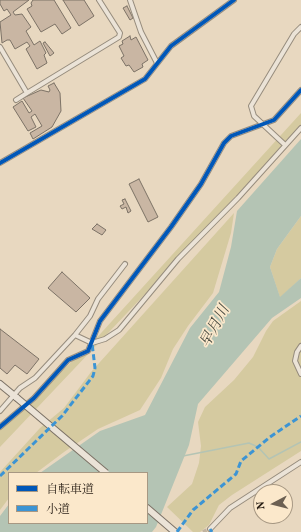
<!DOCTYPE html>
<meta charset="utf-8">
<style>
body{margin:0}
#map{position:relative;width:301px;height:532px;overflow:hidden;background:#e8d8c0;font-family:Vollkorn,"Noto Serif JP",serif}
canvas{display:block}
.legend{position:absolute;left:8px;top:472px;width:140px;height:52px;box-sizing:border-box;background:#fbe8cb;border:1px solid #a79883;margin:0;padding:5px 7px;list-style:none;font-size:12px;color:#291f16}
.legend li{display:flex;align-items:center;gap:8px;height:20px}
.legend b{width:20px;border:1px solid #a79883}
.north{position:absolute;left:253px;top:484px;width:40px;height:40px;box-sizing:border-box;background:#fbe8cb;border:1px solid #a79883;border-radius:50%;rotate:263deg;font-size:11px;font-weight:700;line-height:16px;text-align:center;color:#291f16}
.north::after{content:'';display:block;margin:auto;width:14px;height:18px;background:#6c6052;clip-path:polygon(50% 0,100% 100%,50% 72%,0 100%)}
</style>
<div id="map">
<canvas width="301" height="532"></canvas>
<ul class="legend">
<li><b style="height:5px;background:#0057b8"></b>自転車道</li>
<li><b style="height:5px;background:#3c94d4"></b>小道</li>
</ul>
<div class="north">N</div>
</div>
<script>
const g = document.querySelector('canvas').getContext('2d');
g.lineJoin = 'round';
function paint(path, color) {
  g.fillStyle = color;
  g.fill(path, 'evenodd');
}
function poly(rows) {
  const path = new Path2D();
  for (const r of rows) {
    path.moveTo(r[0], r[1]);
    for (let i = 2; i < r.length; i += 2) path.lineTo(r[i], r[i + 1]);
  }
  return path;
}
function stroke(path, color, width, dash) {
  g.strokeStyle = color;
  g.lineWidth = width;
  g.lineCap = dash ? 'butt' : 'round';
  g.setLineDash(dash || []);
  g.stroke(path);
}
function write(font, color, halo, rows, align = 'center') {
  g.font = font + ' Vollkorn,"Noto Serif JP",serif';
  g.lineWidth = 3.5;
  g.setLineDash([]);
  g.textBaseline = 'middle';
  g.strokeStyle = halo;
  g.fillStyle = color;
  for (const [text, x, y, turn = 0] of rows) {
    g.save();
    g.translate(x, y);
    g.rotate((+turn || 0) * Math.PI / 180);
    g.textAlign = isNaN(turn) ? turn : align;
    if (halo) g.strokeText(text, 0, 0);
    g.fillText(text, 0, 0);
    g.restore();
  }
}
paint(poly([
 [301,113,301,125,183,254,0,447,0,428,92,343],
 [234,213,231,233,213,293,188,326,173,349,161,378,140,410,98,429,64,452,36,473,9,473,9,498,0,510,0,472,40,428,64,408,91,372],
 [301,216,301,278,280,298,270,267,277,249],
 [301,301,301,451,232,495,219,505,209,525,200,532,193,532,167,507,192,484,199,463,201,446,198,422,205,407,234,380,253,357,266,331,273,321]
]), '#d5caa0');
paint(poly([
 [301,139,301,216,277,249,270,267,280,297,301,278,301,298,272,318,198,404,189,445,156,527,152,532,0,532,0,516,9,504,9,523,147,523,147,473,40,473,100,431,145,415,190,328,219,292,231,247,237,211]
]), '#b4c4b4');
stroke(poly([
 [183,456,249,443,258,447,269,459,301,442]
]), '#b4c4b4', 1.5);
const building = poly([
 [0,0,29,0,13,12,15,15,22,14,31,27,26,31,34,45,40,41,46,53,44,55,47,63,37,69,26,49,30,46,27,42,15,49,10,40,7,40,2,43,0,22,11,15,7,9,4,11,0,4,0,0],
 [33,0,54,0,71,28,62,34,55,24,41,32,27,9,32,6,31,3,33,0],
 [63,0,84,0,94,16,79,26,63,0],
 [127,6,133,18,130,20,123,8,127,6],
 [130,36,131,40,136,37,148,60,142,64,143,67,134,72,129,65,126,66,121,58,124,56,119,46,123,44,122,41,130,36],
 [45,42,54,53,50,56,43,43,45,42],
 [54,83,60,93,61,111,52,127,33,139,30,133,42,126,35,114,31,117,36,127,28,131,13,107,22,101,29,113,32,111,23,98,41,90,49,92,50,90,48,86,54,83],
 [139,179,158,217,148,222,129,184,139,179],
 [125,199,131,211,128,213,126,207,122,209,120,206,124,204,122,200,125,199],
 [97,224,106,230,102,235,92,229,97,224],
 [62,272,90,298,76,312,48,288,62,272],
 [0,329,39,359,27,374,15,365,7,374,0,368,0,329]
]);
paint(building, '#c9b6a3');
stroke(building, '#7c7266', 1);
stroke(poly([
 [203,532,210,529]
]), '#c2b39e', 4, [4, 2]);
const street = poly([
 [130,0,141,32,157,63],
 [0,47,27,93,16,100],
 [27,93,119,37,120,33,99,0],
 [284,144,254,116,251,106,294,34,301,27],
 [0,163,145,79,171,46,234,0],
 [75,335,92,343,105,339,119,330,178,259,238,198,301,128],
 [301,346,297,352,295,361,301,374],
 [0,411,20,388,35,378,75,335,90,316,98,299,125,264],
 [0,427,34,398,68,360,88,351,100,321,171,227,201,184,224,143,231,136,274,120,301,90],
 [210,529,230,508,301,462]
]);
const secondary = poly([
 [0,384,17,398],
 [147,508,175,532]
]);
stroke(street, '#968c7d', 6);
stroke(secondary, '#7c7266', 8);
stroke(street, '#ebe3d7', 4);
stroke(secondary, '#ebe3d7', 6);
const secondaryBridge = poly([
 [17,398,106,473]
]);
stroke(secondaryBridge, '#7c7266', 8, []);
stroke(secondaryBridge, '#ebe3d7', 6);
stroke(poly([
 [0,476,62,416,93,376,95,368,92,343],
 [210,529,212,532],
 [177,532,193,510,236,474,241,461,270,437,301,416]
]), '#3c94d4', 3, [6, 3]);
stroke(poly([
 [0,163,145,79,171,46,234,0],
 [0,427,34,398,68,360,88,351,100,321,171,227,201,184,224,143,231,136,274,120,301,90]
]), '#0057b8', 4);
write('italic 15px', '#4c4e44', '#fbe8cb', [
 ["早月川",216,327,-62]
]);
</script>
